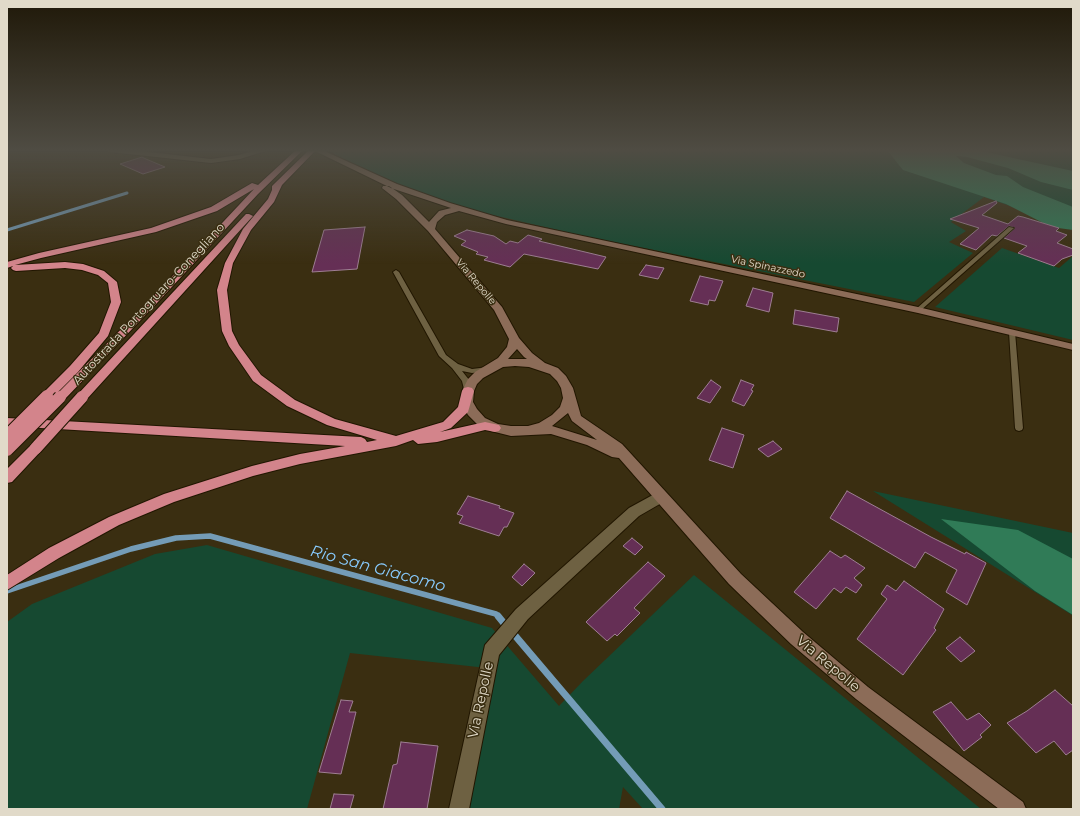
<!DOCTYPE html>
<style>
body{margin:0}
#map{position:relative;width:1080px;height:816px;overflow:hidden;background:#3a2e11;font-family:Montserrat,sans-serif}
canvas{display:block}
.frame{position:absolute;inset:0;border:8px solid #e1dac9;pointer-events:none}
</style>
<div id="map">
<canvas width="1080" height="816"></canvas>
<div class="frame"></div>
</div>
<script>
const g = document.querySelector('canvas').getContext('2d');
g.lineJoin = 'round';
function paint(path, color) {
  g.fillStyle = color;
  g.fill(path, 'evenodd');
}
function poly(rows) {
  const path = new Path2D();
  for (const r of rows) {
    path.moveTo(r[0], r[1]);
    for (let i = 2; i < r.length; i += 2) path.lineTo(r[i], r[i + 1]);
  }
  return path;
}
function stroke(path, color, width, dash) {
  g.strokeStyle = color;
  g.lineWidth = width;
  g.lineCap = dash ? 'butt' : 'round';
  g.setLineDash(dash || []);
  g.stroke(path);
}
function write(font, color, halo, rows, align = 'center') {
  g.font = font + ' Montserrat,sans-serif';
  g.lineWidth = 3;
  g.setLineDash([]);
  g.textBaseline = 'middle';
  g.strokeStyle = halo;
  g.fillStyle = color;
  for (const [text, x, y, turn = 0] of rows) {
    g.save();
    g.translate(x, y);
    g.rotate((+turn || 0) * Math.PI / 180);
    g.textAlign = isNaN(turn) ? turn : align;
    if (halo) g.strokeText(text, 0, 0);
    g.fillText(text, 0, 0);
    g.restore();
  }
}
paint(poly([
 [330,150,1073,150,1073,223,1068,226,984,197,951,222,966,231,949,242,973,253,914,302,584,236,458,207,381,178,329,151],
 [1002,248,1059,268,1073,256,1073,340,935,307],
 [873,491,1073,533,1073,615,1072,615],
 [207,545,492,628,559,706,583,681,694,575,981,809,643,809,623,787,619,809,467,809,496,669,350,653,307,809,7,809,7,622,32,604,155,554]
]), '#164931');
paint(poly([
 [887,150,981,151,1073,171,1073,190,1041,182,1008,168,967,157,956,156,964,163,996,175,1007,176,1023,187,1073,207,1073,230,1051,227,1006,204,903,170],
 [941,519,1018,530,1073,559,1073,615,1035,591]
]), '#307b57');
stroke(poly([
 [7,230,127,193]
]), '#749cb7', 3);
stroke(poly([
 [7,591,131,549,176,538,210,536,496,614,499,617]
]), '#749cb7', 5.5);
stroke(poly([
 [498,616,507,627],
 [512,632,662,809]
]), '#749cb7', 7);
const building = poly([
 [142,157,146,159,165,167,143,174,120,164,142,157],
 [996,201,997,203,982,215,1008,224,1018,216,1023,217,1059,228,1056,231,1067,235,1057,243,1073,249,1073,255,1062,259,1054,266,1018,253,1027,246,1004,238,1015,228,1009,226,997,236,992,235,976,250,960,244,979,228,950,219,996,201],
 [365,227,357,269,312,272,324,230,365,227],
 [467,230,494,236,506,244,510,241,518,243,528,235,542,239,539,241,606,257,598,269,524,254,510,267,484,260,488,257,476,254,478,252,461,245,466,241,454,236,467,230],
 [646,265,664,268,658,279,639,275,646,265],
 [700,276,723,281,715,301,709,300,708,305,690,301,700,276],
 [753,288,773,293,769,312,746,306,753,288],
 [795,310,839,318,837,332,793,324,795,310],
 [711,380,721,387,710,403,697,398,711,380],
 [741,380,754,385,751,390,753,391,744,406,732,401,741,380],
 [722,428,744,435,733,468,709,460,722,428],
 [773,441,782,449,768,457,758,449,773,441],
 [847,491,931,537,965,554,966,552,986,563,967,605,946,592,957,570,925,552,915,568,830,518,847,491],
 [468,496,500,506,499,508,514,513,507,527,504,527,499,536,459,523,463,516,457,514,468,496],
 [632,538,643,547,635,555,623,546,632,538],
 [830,551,841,558,845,555,865,568,854,578,862,585,856,593,846,587,841,593,834,588,816,609,794,592,830,551],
 [648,562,665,576,634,608,640,613,617,636,615,634,607,641,586,622,648,562],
 [524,564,535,573,522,586,512,577,524,564],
 [904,581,944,609,934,628,936,630,903,675,857,639,887,599,881,594,887,585,896,591,904,581],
 [960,637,975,651,961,662,946,648,960,637],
 [1055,690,1073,706,1073,750,1066,755,1054,741,1036,753,1007,723,1027,711,1055,690],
 [341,700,353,701,349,712,356,712,341,774,319,772,341,700],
 [951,702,967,720,979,713,991,725,980,735,982,737,964,751,933,712,951,702],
 [401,742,438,746,427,809,383,809,393,765,397,764,401,742],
 [334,794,354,795,350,809,330,809,334,794]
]);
paint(building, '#652f55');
stroke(building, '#9e7e93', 1);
const lane = poly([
 [1009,227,1014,228,920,311,916,311,916,309,1009,227],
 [396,270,399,272,446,355,458,364,472,369,488,367,492,369,488,371,472,373,462,371,470,381,472,391,471,393,465,393,462,381,452,368,439,356,393,272,396,270],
 [1012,330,1015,332,1023,428,1022,430,1019,431,1016,430,1015,428,1009,332,1012,330]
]);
const street = poly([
 [108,150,130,150,211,159,239,155,257,150,268,150,240,159,211,163,111,152,108,150],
 [660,491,665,493,667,497,665,501,639,516,528,619,499,655,469,809,449,809,485,645,516,609,629,508,660,491]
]);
const secondary = poly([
 [313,150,322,150,397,184,450,203,507,220,918,307,1073,344,1073,350,918,313,506,224,459,211,445,215,437,222,435,229,502,307,519,338,532,353,545,363,558,368,566,376,573,388,581,416,622,444,741,574,803,632,868,687,1023,802,1026,809,999,809,856,699,791,644,729,584,619,458,612,457,587,445,551,434,511,436,491,431,477,424,468,415,461,402,462,391,468,379,475,372,498,358,507,347,509,339,494,310,428,231,396,199,382,188,383,186,389,186,402,195,429,222,439,211,451,208,391,188,313,150],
 [517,349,524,357,527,359,508,359,517,349],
 [515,366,529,367,550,374,557,381,561,388,563,398,560,407,552,415,539,423,528,426,511,426,498,424,485,418,477,409,473,402,474,391,477,384,483,378,503,367,515,366],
 [568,413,572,421,597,440,552,426,568,413]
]);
const highway = poly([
 [296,150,303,150,258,194,156,304,64,400,60,401,56,400,54,397,150,300,254,189,217,211,156,232,41,258,15,265,65,262,83,264,104,271,117,282,121,302,108,336,78,372,51,399,43,399,41,396,43,393,70,366,99,333,111,302,108,283,98,275,82,270,65,268,16,271,13,270,11,268,13,266,7,268,7,262,39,253,151,228,211,207,252,183,258,185,296,150],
 [309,150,316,150,282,185,274,202,251,230,233,263,227,290,232,331,239,345,261,375,295,400,335,419,396,436,443,422,458,407,462,391,464,388,468,387,472,388,474,391,468,412,451,428,440,432,485,422,499,425,501,428,499,431,495,432,485,430,437,442,418,444,413,440,396,446,300,464,253,476,174,502,119,525,59,558,7,590,7,575,49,548,109,517,164,494,252,466,300,454,345,446,7,426,7,418,361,437,365,439,367,442,377,440,327,425,287,406,253,381,229,346,222,331,217,290,225,263,243,229,268,199,272,190,272,186,309,150],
 [246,214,249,214,253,216,86,400,78,400,76,397,78,394,246,214],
 [36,443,41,445,42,448,41,451,12,482,7,483,7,469,31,445,36,443]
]);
stroke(lane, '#211600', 2);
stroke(street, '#211600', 2);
stroke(secondary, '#211600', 2);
stroke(highway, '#211600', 2);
paint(lane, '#6e6142');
paint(street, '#6e6142');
paint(secondary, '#8c6c58');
paint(highway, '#d3848b');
const highwayBridge = poly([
 [7,436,47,396],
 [36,448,82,397],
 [7,450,60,397]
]);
stroke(highwayBridge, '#211600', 14, []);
stroke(highwayBridge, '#d3848b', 12);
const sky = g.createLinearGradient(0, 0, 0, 264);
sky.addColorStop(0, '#201909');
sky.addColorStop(0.57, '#4f4c43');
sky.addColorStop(1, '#4f4c4300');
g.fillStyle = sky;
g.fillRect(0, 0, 1080, 264);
write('10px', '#e1dac9', '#3a2e11', [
 ["Via Spinazzedo",768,267,12],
 ["Via Repolle",476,282,50]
]);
write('12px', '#e1dac9', '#3a2e11', [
 ["Autostrada Portogruaro-Conegliano",149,304,-47]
]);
write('14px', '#e1dac9', '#3a2e11', [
 ["Via Repolle",828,664,40],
 ["Via Repolle",481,700,-78]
]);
write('italic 16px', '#88cbfe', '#3a2e11', [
 ["Rio San Giacomo",378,569,15]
]);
</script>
